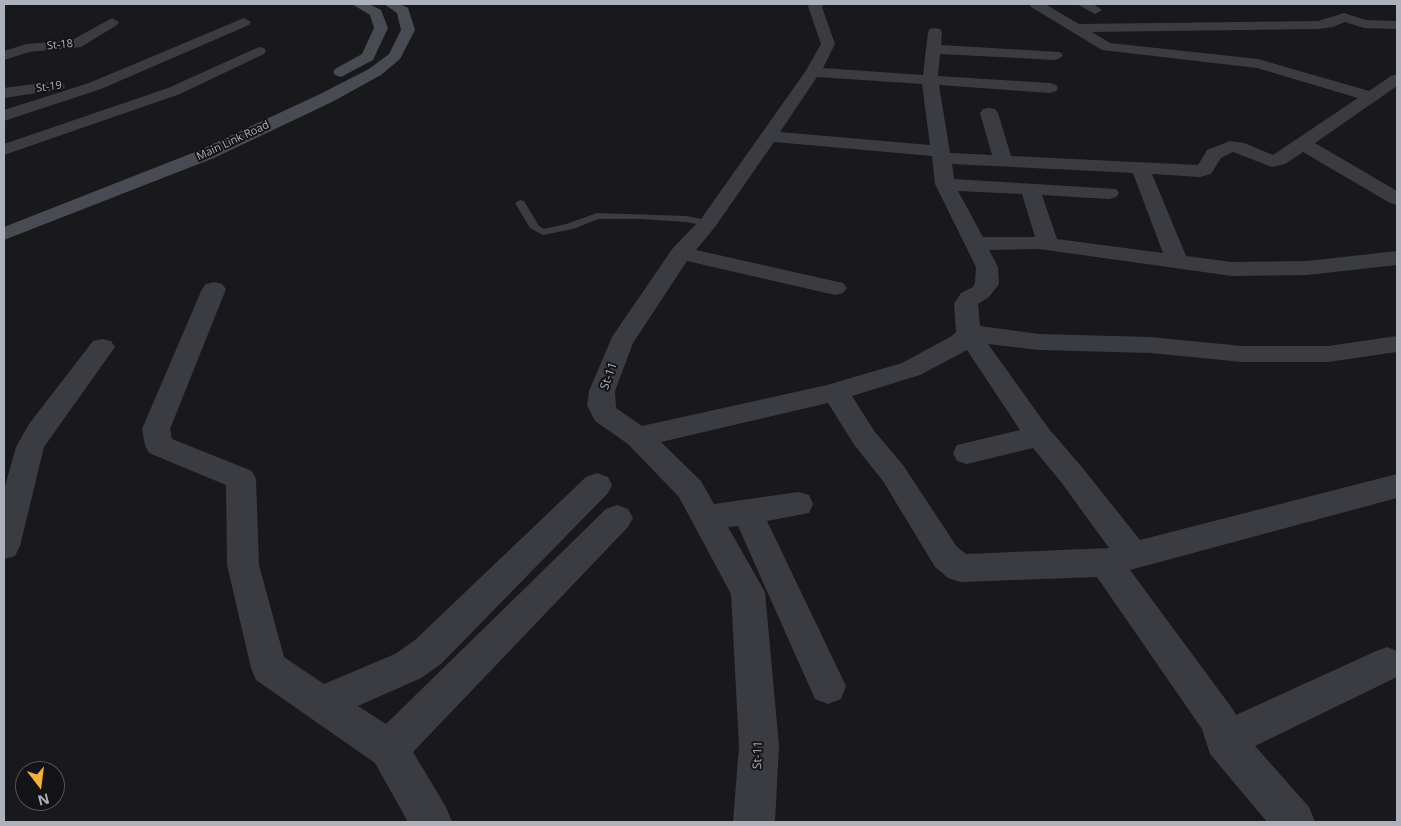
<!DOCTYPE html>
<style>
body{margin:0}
#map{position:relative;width:1401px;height:826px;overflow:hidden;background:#19191c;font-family:"Open Sans",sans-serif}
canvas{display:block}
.frame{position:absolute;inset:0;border:5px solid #acb1bc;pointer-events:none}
.north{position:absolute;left:15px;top:761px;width:50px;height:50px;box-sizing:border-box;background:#141417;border:1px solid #515359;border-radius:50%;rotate:165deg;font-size:14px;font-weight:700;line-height:20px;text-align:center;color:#acb1bc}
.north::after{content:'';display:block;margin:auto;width:18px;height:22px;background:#f7b036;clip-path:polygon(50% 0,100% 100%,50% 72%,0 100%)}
</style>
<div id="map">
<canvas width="1401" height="826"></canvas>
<div class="frame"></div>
<div class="north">N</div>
</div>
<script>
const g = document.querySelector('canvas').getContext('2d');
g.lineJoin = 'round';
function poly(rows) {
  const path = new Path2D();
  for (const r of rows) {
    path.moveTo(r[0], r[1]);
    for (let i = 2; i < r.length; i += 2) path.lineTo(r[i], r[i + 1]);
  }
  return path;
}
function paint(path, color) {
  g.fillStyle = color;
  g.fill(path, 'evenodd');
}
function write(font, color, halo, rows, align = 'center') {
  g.font = font + ' "Open Sans",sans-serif';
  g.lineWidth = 4;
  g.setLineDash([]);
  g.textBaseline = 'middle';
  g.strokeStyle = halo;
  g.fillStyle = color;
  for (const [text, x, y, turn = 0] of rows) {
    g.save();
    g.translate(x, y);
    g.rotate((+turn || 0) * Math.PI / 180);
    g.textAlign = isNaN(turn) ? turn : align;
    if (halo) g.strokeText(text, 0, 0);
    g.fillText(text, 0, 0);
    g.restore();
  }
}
paint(poly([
 [520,200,524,201,539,226,544,229,566,224,597,213,686,216,712,221,713,223,708,226,686,222,640,219,598,219,573,229,543,235,530,228,515,203,520,200]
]), '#3a3c41');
paint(poly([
 [810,4,824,4,822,7,835,44,823,68,923,75,928,32,930,29,935,28,940,29,942,32,941,45,1060,52,1063,55,1060,58,1055,60,940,54,938,76,1050,83,1056,85,1058,88,1056,91,1050,93,939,85,950,153,992,155,980,113,983,109,989,108,995,109,998,113,1011,156,1198,165,1207,150,1230,141,1244,143,1273,155,1358,98,1257,68,1102,50,1031,7,1030,4,1045,4,1079,24,1318,21,1344,13,1366,20,1397,21,1397,29,1364,28,1345,22,1333,27,1318,29,1092,32,1110,43,1258,59,1369,91,1391,76,1397,74,1397,86,1315,143,1397,191,1397,205,1390,203,1303,152,1285,164,1272,167,1233,152,1221,158,1211,174,1200,177,1152,174,1186,256,1232,262,1307,261,1397,251,1397,265,1307,275,1232,276,1039,249,989,250,998,267,999,284,989,297,978,304,980,326,1039,334,1151,337,1242,346,1328,346,1397,336,1397,352,1328,362,1242,362,1151,353,1039,350,988,344,1049,429,1081,466,1140,540,1397,474,1397,498,1130,570,1232,708,1236,715,1374,652,1387,647,1397,651,1397,677,1255,746,1309,807,1315,822,1267,822,1210,754,1202,729,1097,577,960,582,948,578,935,567,883,481,855,446,828,403,661,442,701,481,714,504,798,492,809,495,813,504,809,513,767,521,846,686,841,699,828,704,815,699,738,526,728,527,765,592,779,746,775,822,733,822,739,746,731,594,679,497,628,444,595,421,587,405,589,391,612,337,673,248,701,219,805,72,821,44,808,6,810,4],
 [817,77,922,84,930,145,780,132,817,77],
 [774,142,932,156,935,184,976,267,975,283,973,287,961,293,954,304,956,332,952,336,902,363,827,385,642,426,616,408,615,391,633,343,687,261,835,295,843,293,847,288,843,283,696,250,715,227,774,142],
 [952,164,1133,173,1163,253,1057,239,1042,195,1109,199,1116,197,1119,193,1116,189,954,179,952,164],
 [958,191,1022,194,1035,237,983,237,958,191],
 [967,350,1020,430,957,445,953,453,957,461,967,464,1033,448,1061,482,1109,548,966,554,957,547,903,465,875,432,852,396,920,375,967,350],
 [1077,4,1093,4,1102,10,1095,14,1077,4],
 [112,18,119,22,117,25,81,47,29,52,4,60,4,51,27,44,72,40,112,18],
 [244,18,251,22,249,25,101,89,4,121,4,110,89,83,244,18],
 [259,47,264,48,266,51,264,54,180,94,4,155,4,144,168,88,259,47],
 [57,81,63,83,65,86,63,89,4,98,4,88,57,81],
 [214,282,222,284,226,289,170,429,172,439,252,471,256,479,259,565,284,657,324,684,395,654,415,640,586,477,597,473,608,477,612,485,608,493,441,664,421,678,358,706,386,724,606,509,617,505,628,509,633,518,628,527,413,752,446,807,452,822,408,822,375,763,256,680,251,668,227,565,226,485,149,453,145,445,142,429,202,289,206,284,214,282],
 [102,339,111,341,115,347,44,447,20,546,15,556,4,559,4,490,16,447,29,424,93,341,102,339]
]), '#3a3c41');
paint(poly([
 [352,4,369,4,381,10,388,28,373,60,341,77,335,75,333,72,335,69,362,54,374,28,370,15,352,4],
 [384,4,400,4,408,8,415,30,400,59,381,75,332,102,214,158,4,240,4,227,200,150,320,94,369,69,389,54,401,30,397,13,384,4]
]), '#484b51');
write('11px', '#acb1bc', '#141417', [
 ["St-18",60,45,-6],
 ["St-19",49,87,-7],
 ["Main Link Road",233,141,-25]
]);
write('12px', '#acb1bc', '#141417', [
 ["St-11",609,376,-71],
 ["St-11",758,755,-88]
]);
</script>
